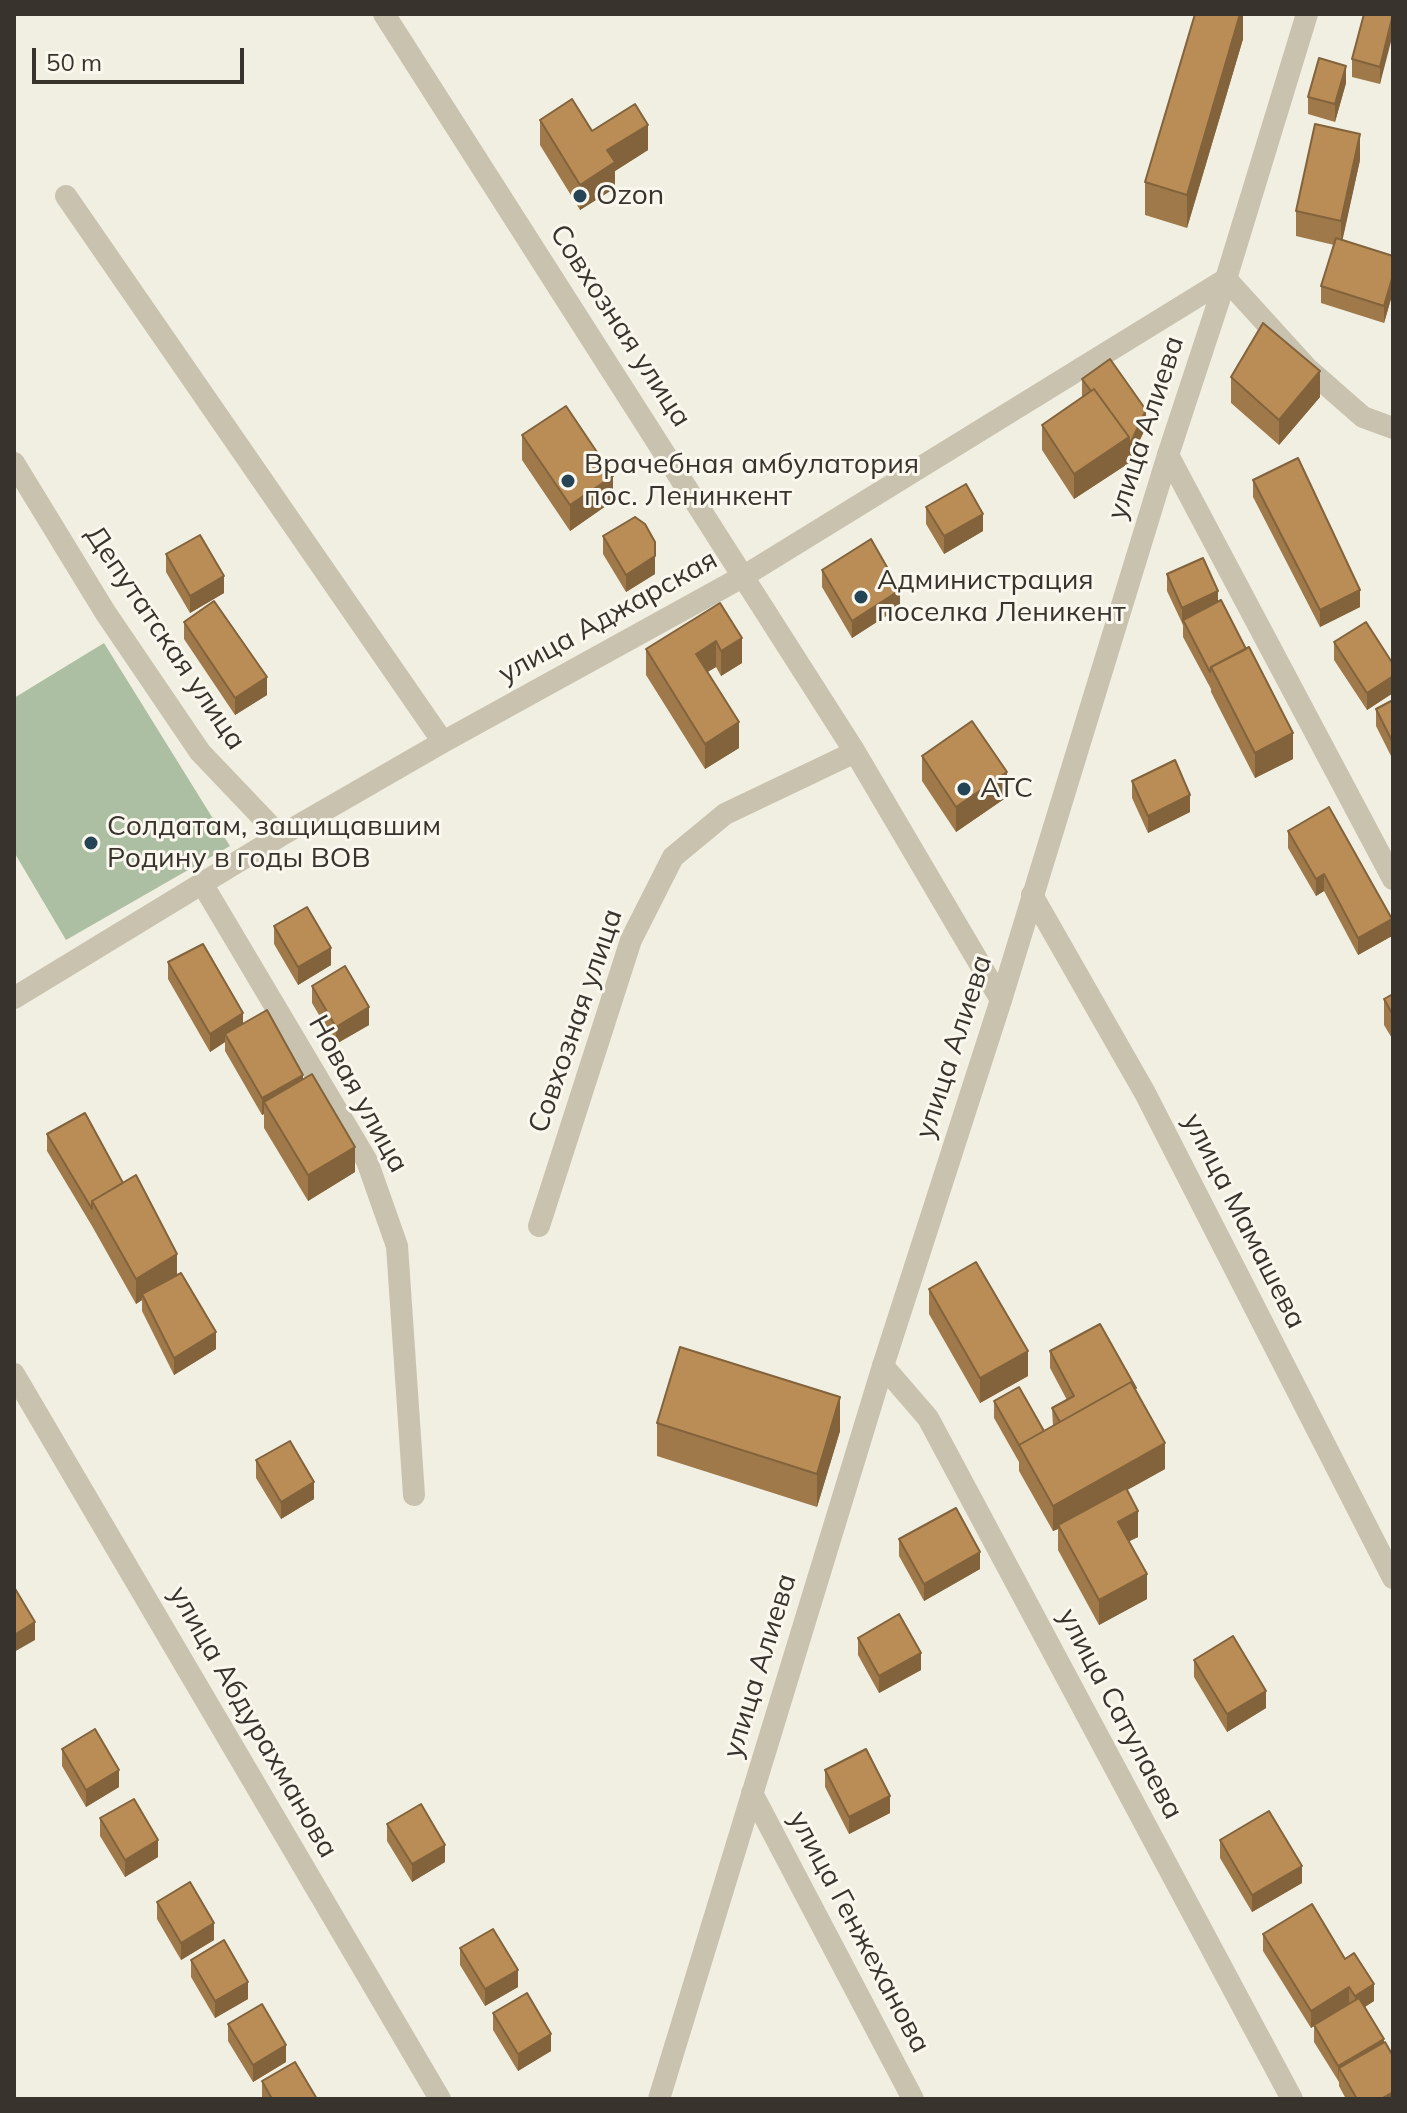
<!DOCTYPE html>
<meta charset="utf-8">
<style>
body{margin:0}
#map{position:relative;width:1407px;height:2113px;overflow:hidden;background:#f1efe1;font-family:Mulish,sans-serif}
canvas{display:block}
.frame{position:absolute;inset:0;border:16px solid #38332c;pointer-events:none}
.scale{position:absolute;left:32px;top:48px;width:212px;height:36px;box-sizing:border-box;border:4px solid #38332c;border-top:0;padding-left:10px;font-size:24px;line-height:28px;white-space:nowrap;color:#38332c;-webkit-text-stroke:6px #f9f7ee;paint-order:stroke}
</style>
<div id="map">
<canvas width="1407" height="2113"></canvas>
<div class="frame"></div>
<div class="scale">50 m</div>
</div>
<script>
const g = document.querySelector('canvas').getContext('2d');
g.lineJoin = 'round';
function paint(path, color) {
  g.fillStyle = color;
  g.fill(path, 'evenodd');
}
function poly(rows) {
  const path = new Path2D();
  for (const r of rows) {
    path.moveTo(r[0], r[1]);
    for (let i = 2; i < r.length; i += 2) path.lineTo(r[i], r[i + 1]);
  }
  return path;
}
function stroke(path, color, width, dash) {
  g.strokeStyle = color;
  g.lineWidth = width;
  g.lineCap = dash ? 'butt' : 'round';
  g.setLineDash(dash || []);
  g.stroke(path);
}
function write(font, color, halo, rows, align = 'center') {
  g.font = font + ' Mulish,sans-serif';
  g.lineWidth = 6;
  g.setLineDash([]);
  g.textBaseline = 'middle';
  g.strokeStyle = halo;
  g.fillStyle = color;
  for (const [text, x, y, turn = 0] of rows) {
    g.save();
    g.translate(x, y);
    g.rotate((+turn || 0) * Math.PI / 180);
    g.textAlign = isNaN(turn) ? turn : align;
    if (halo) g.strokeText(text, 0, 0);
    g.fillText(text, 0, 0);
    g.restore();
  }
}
paint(poly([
 [104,643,230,846,66,940,14,852,14,698]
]), '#adbfa2');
stroke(poly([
 [384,14,855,752,1001,1000],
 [66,196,443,742],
 [1168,455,1393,879],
 [14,463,105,612,200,752,280,836],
 [203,885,367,1161,397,1246,414,1495],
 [1032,895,1145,1093,1393,1578],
 [14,998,280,836,443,742,744,576,1226,279,1307,368,1363,417,1393,428],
 [539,1226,631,940,673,857,725,814,855,752],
 [883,1366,928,1418,1292,2099],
 [14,1374,440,2099],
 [752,1793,913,2099]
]), '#c9c2ae', 22);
stroke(poly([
 [659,2099,883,1366,1001,1000,1168,455,1226,279,1307,14]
]), '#c9c2ae', 22);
paint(poly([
 [1243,14,1243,39,1187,228,1145,215,1145,182],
 [1393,14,1380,84,1352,77,1352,59],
 [1346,83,1335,122,1308,114,1308,97],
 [540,120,592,131,648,150,615,171,615,188,580,210,540,145],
 [1360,160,1342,240,1393,256,1393,292,1384,323,1321,303,1321,286,1334,245,1296,236,1296,211],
 [1231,377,1320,397,1279,445,1231,403],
 [1082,379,1146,427,1129,463,1074,499,1042,450,1042,425,1082,397],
 [522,435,613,501,570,531,522,460],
 [1253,480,1360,607,1320,627,1253,497],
 [926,507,983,531,944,554,926,524],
 [603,536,655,574,626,592,603,554],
 [166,554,224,593,190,613,166,572],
 [822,570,900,607,852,638,822,587],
 [1167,574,1218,602,1293,759,1255,778,1211,692,1211,689,1183,637,1183,625,1167,591],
 [720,603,742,663,721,676,716,667,707,672,739,748,705,769,646,675,646,649],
 [184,622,267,695,235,715,184,639],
 [1334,642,1393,664,1393,693,1367,710,1334,660],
 [1393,700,1393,760,1376,726,1376,709],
 [922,756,1007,797,956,832,922,781],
 [1132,781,1190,812,1148,833,1132,798],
 [1288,831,1392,936,1358,955,1324,891,1316,896,1288,848],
 [274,926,331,965,298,985,274,944],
 [168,962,243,1023,303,1079,355,1172,308,1201,264,1128,264,1114,262,1115,225,1051,225,1042,210,1052,168,979],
 [312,986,369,1025,336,1044,312,1003],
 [1393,994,1393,1040,1384,1025,1384,999],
 [47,1134,123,1183,177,1275,216,1349,174,1375,142,1311,142,1300,136,1304,92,1226,47,1151],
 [929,1289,1028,1376,980,1403,929,1314],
 [1050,1351,1136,1391,1165,1469,1127,1490,1138,1537,1129,1541,1147,1599,1099,1625,1058,1550,1058,1529,1053,1531,1019,1471,1019,1462,994,1418,994,1401,1044,1431,1053,1426,1052,1408,1067,1400,1050,1368],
 [657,1423,840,1431,817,1507,657,1456],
 [256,1460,314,1499,281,1519,256,1478],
 [899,1539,980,1569,924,1601,899,1556],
 [858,1638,921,1670,879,1693,858,1655],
 [1194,1660,1266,1708,1227,1732,1194,1677],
 [62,1749,119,1787,86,1807,62,1766],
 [825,1770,890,1813,849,1834,825,1787],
 [100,1818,158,1857,125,1877,100,1836],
 [387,1824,445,1862,412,1882,387,1841],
 [1220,1840,1302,1883,1252,1912,1220,1858],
 [157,1902,214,1940,181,1960,157,1919],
 [1263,1934,1345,1959,1374,2001,1365,2007,1384,2042,1393,2099,1346,2099,1339,2086,1339,2082,1314,2042,1314,2026,1311,2028,1263,1951],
 [460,1948,518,1987,485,2006,460,1965],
 [191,1960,248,1999,215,2018,191,1977],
 [493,2013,551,2051,518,2071,493,2030],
 [228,2024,286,2062,253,2082,228,2041],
 [262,2081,317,2099,262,2099]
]), '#a0794a');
paint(poly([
 [1240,14,1243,14,1243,39,1187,228,1187,195],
 [1393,17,1393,34,1380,84,1380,67],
 [1346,66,1346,83,1335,122,1335,104],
 [648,125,648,150,615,171,615,188,580,210,580,185,607,150],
 [1360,134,1360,160,1341,247,1341,221],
 [1393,275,1393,292,1384,323,1384,306],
 [1320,371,1320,397,1279,445,1279,420],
 [1146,410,1146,427,1129,463,1074,499,1074,474],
 [613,476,613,501,570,531,570,505],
 [983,514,983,531,944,554,944,536],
 [655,556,655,574,626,592,626,575],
 [224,576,224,593,190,613,190,596],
 [900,590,900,607,852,638,852,621],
 [1360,590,1360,607,1320,627,1320,610],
 [1218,591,1218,608,1183,620,1182,625,1182,608],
 [742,638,742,663,721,676,721,651],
 [716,641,716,667,696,679,696,654],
 [1393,676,1393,693,1367,710,1367,693],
 [267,677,267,695,235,715,235,698],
 [739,722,739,748,705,769,705,744],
 [1293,733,1293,759,1255,778,1255,753],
 [1007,772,1007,797,956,832,956,807],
 [1190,795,1190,812,1148,833,1148,816],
 [1324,874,1324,891,1316,896,1316,879],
 [1392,919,1392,936,1358,955,1358,938],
 [331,948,331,965,298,985,298,967],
 [369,1007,369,1025,336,1044,336,1027],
 [243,1013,243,1030,225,1034,225,1042,210,1052,210,1034],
 [303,1075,303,1092,264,1102,264,1114,262,1115,262,1098],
 [355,1147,355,1172,308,1201,308,1175],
 [177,1254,177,1279,142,1294,142,1300,136,1304,136,1279],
 [216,1332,216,1349,174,1375,174,1358],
 [1028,1351,1028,1376,980,1403,980,1378],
 [840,1397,840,1431,817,1507,817,1474],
 [1165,1443,1165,1469,1059,1528,1058,1525,1058,1529,1053,1531,1053,1506],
 [314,1482,314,1499,281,1519,281,1502],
 [1138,1511,1138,1537,1118,1547,1118,1522],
 [980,1552,980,1569,924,1601,924,1584],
 [1147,1574,1147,1599,1099,1625,1099,1600],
 [35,1622,35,1640,14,1652,14,1635],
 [921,1653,921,1670,879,1693,879,1676],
 [1266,1691,1266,1708,1227,1732,1227,1714],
 [119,1770,119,1787,86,1807,86,1790],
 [890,1796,890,1813,849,1834,849,1817],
 [158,1840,158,1857,125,1877,125,1860],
 [445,1845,445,1862,412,1882,412,1864],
 [1302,1866,1302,1883,1252,1912,1252,1895],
 [214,1923,214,1940,181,1960,181,1943],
 [518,1970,518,1987,485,2006,485,1989],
 [248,1982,248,1999,215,2018,215,2001],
 [1374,1984,1374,2001,1355,2013,1355,1996],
 [1349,1987,1349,2004,1311,2028,1311,2011],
 [551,2034,551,2051,518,2071,518,2054],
 [1384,2039,1384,2056,1339,2068,1338,2083,1338,2066],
 [286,2045,286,2062,253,2082,253,2065],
 [1393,2092,1393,2099,1381,2099]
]), '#82633c');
const building = poly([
 [1195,14,1240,14,1187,195,1145,182,1195,14],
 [1364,14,1393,14,1380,67,1352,59,1364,14],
 [1319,58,1346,66,1335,104,1308,97,1319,58],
 [572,99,592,131,635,104,648,125,607,150,615,162,580,185,540,120,572,99],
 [1315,124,1360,134,1341,221,1296,211,1315,124],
 [1336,238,1393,256,1393,275,1384,306,1321,286,1336,238],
 [1263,323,1320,371,1279,420,1231,377,1263,323],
 [1110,359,1146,410,1129,446,1129,437,1094,389,1091,391,1082,379,1110,359],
 [1094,389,1129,437,1074,474,1042,425,1094,389],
 [566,406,613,476,570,505,522,435,566,406],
 [1298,458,1360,590,1320,610,1253,480,1298,458],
 [966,484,983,514,944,536,926,507,966,484],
 [635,517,645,524,655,542,655,556,626,575,603,536,635,517],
 [200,535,224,576,190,596,166,554,200,535],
 [871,539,900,590,852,621,822,570,871,539],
 [1203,558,1218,591,1182,608,1167,574,1203,558],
 [1221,600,1246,649,1211,667,1210,672,1183,620,1221,600],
 [214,601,267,677,235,698,184,622,214,601],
 [720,603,742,638,721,651,716,641,696,654,739,722,705,744,646,649,720,603],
 [1366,622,1393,664,1393,676,1367,693,1334,642,1366,622],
 [1249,647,1293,733,1255,753,1211,667,1249,647],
 [1393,700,1393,743,1376,709,1393,700],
 [972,721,1007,772,956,807,922,756,972,721],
 [1175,760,1190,795,1148,816,1132,781,1175,760],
 [1329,807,1392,919,1358,938,1324,874,1316,879,1288,831,1329,807],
 [307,907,331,948,298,967,274,926,307,907],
 [203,944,243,1013,210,1034,168,962,203,944],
 [345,966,369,1007,336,1027,312,986,345,966],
 [1393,994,1393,1015,1384,999,1393,994],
 [267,1010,303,1075,262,1098,225,1034,267,1010],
 [312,1074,355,1147,308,1175,264,1102,312,1074],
 [85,1113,123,1183,92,1201,92,1209,47,1134,85,1113],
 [136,1175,177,1254,136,1279,92,1201,136,1175],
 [976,1262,1028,1351,980,1378,929,1289,976,1262],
 [181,1273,216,1332,174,1358,142,1294,181,1273],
 [1100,1324,1136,1388,1135,1389,1131,1382,1060,1422,1052,1408,1074,1396,1050,1351,1100,1324],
 [680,1347,840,1397,817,1474,657,1423,680,1347],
 [1131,1382,1165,1443,1053,1506,1019,1445,1131,1382],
 [1019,1387,1044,1431,1019,1445,994,1401,1019,1387],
 [290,1441,314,1482,281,1502,256,1460,290,1441],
 [1126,1488,1138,1511,1118,1522,1147,1574,1099,1600,1058,1525,1126,1488],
 [956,1508,980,1552,924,1584,899,1539,956,1508],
 [14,1587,35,1622,14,1635,14,1587],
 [899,1614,921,1653,879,1676,858,1638,899,1614],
 [1233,1636,1266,1691,1227,1714,1194,1660,1233,1636],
 [95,1729,119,1770,86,1790,62,1749,95,1729],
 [866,1749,890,1796,849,1817,825,1770,866,1749],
 [134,1799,158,1840,125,1860,100,1818,134,1799],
 [421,1804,445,1845,412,1864,387,1824,421,1804],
 [1269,1811,1302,1866,1252,1895,1220,1840,1269,1811],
 [190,1882,214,1923,181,1943,157,1902,190,1882],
 [1312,1904,1345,1959,1354,1953,1374,1984,1355,1996,1349,1987,1311,2011,1263,1934,1312,1904],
 [493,1929,518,1970,485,1989,460,1948,493,1929],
 [224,1940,248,1982,215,2001,191,1960,224,1940],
 [527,1993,551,2034,518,2054,493,2013,527,1993],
 [1359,1998,1384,2039,1338,2066,1314,2025,1359,1998],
 [262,2004,286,2045,253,2065,228,2024,262,2004],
 [1385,2042,1393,2056,1393,2092,1381,2099,1357,2099,1339,2068,1385,2042],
 [295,2062,317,2099,272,2099,262,2081,295,2062]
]);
paint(building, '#ba8d56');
stroke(building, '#82633c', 2);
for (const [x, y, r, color] of [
 [580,196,8,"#254456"],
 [568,481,8,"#254456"],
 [861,597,8,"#254456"],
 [964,789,8,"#254456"],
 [91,843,8,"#254456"]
]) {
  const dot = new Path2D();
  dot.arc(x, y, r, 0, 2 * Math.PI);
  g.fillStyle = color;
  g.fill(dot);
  stroke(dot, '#f9f7ee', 3);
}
write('28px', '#38332c', '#f9f7ee', [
 ["Ozon",596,196],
 ["Врачебная амбулатория",584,465],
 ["пос. Ленинкент",584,497],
 ["Администрация",877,581],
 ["поселка Леникент",877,613],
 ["АТС",980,789],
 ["Солдатам, защищавшим",107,827],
 ["Родину в годы ВОВ",107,859]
], 'left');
write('28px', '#38332c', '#f9f7ee', [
 ["Совхозная улица",620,326,57],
 ["улица Алиева",1146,428,-72],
 ["улица Аджарская",608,617,-29],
 ["Депутатская улица",165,638,56],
 ["Совхозная улица",576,1021,-71],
 ["улица Алиева",954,1047,-72],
 ["Новая улица",358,1094,61],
 ["улица Мамашева",1244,1221,63],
 ["улица Алиева",760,1666,-73],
 ["улица Сатулаева",1120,1714,62],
 ["улица Абдурахманова",253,1722,60],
 ["улица Генжеханова",859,1932,62]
]);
</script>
